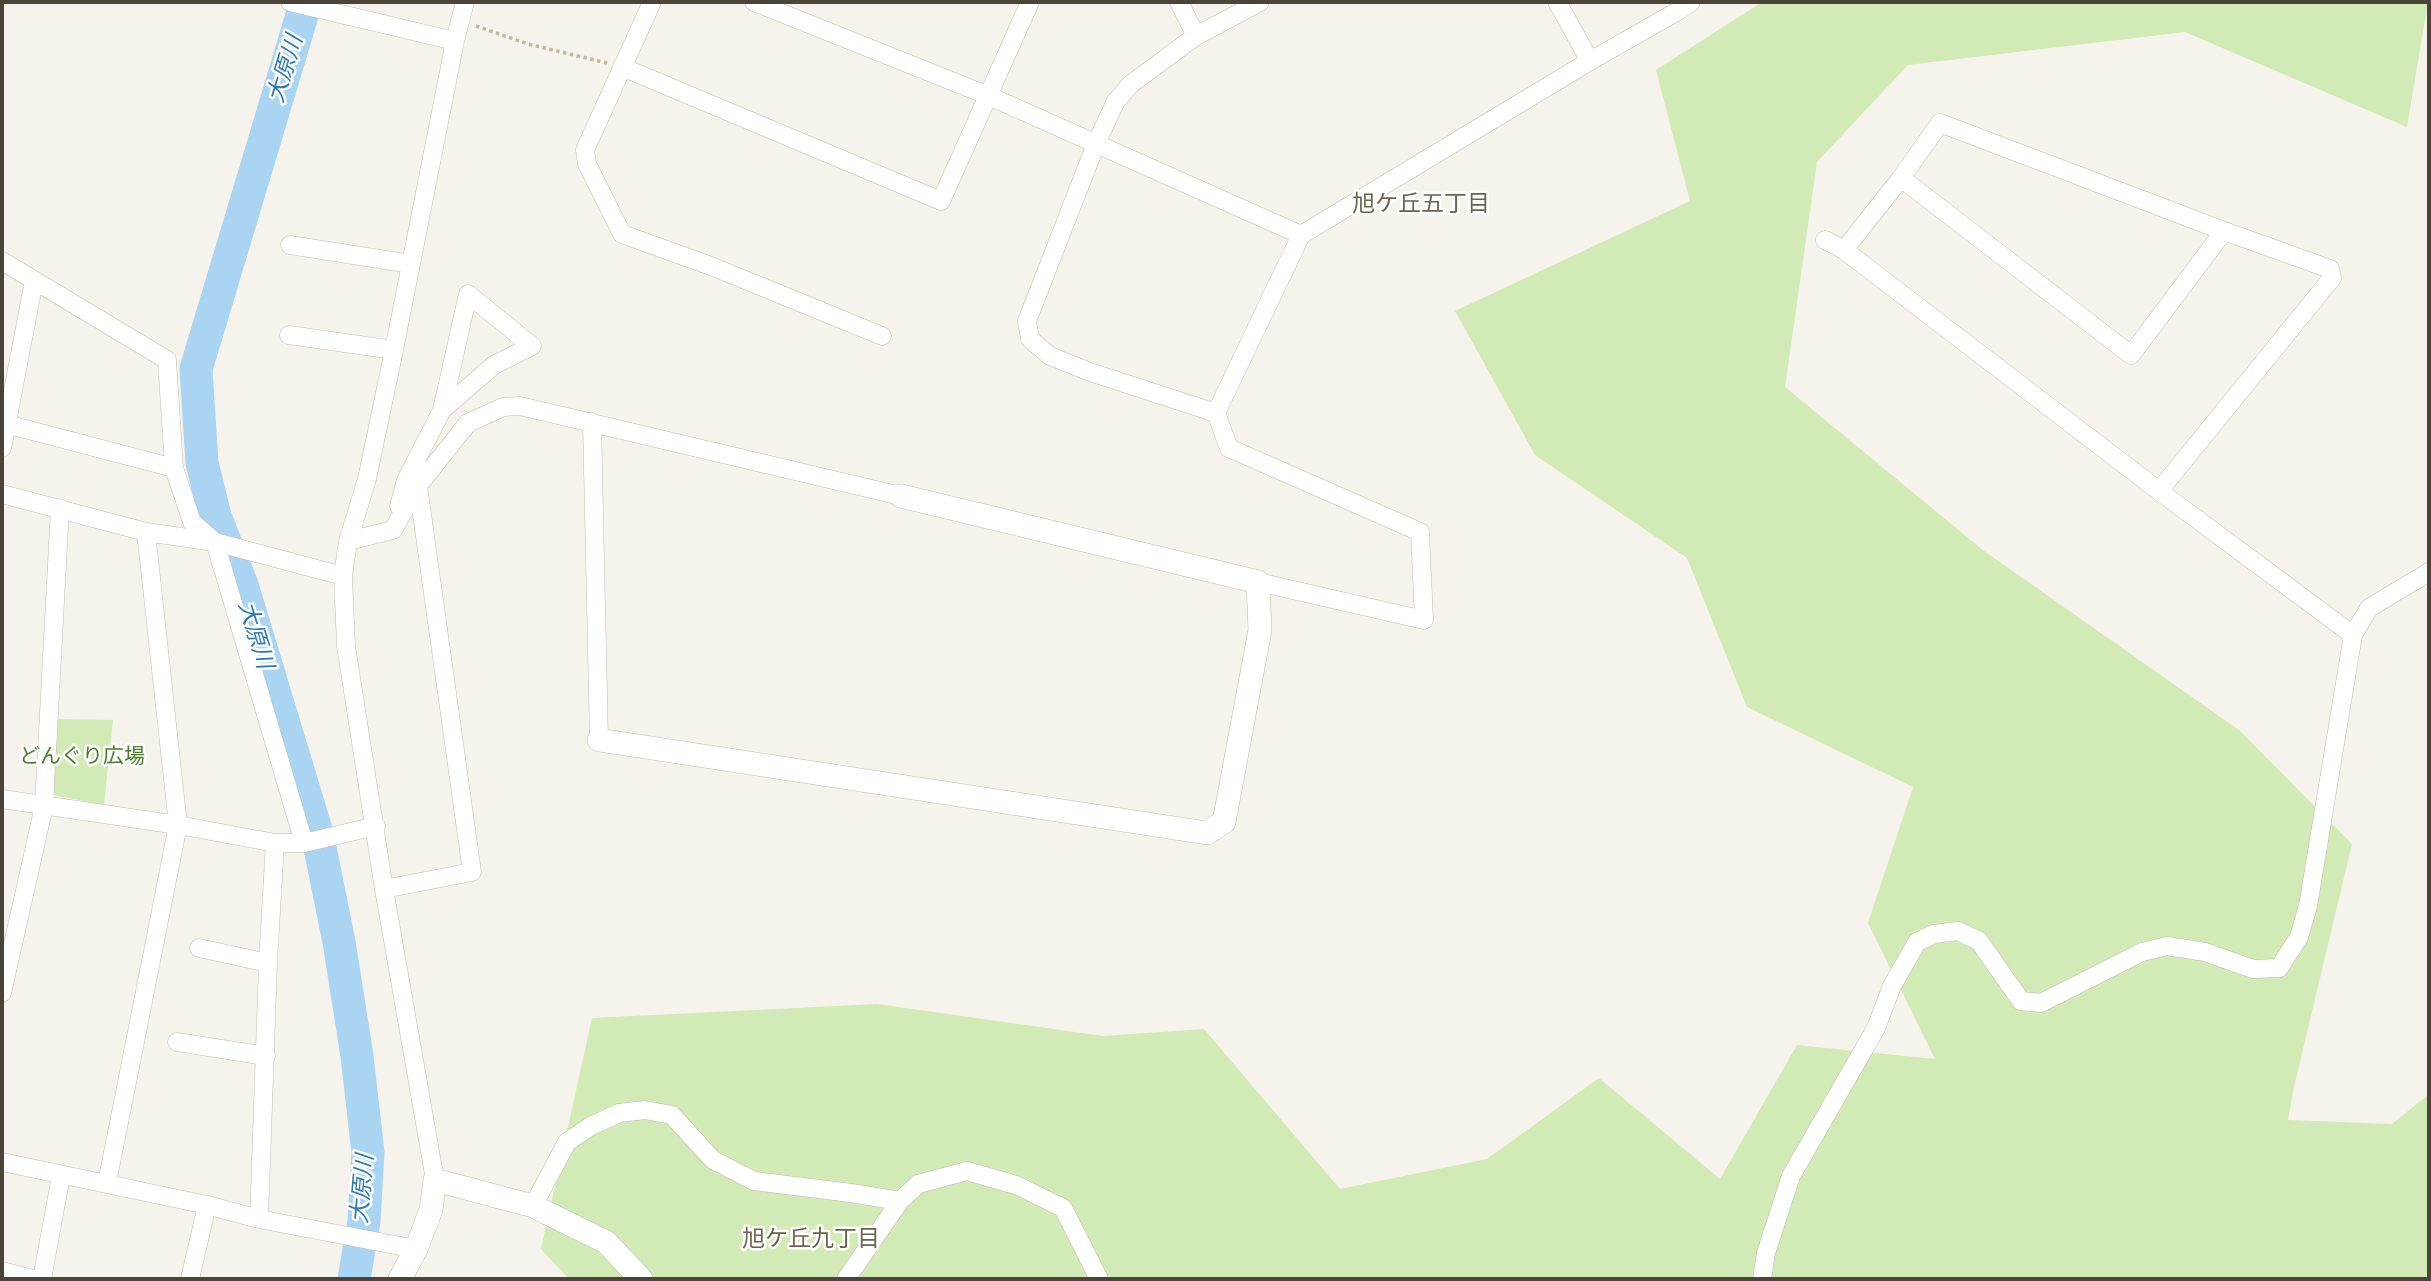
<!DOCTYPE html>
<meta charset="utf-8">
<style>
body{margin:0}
#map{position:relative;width:2431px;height:1281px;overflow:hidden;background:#f6f3ec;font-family:Manrope,sans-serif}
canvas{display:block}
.frame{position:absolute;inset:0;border:4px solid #4b4439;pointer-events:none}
</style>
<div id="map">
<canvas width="2431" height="1281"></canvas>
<div class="frame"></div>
</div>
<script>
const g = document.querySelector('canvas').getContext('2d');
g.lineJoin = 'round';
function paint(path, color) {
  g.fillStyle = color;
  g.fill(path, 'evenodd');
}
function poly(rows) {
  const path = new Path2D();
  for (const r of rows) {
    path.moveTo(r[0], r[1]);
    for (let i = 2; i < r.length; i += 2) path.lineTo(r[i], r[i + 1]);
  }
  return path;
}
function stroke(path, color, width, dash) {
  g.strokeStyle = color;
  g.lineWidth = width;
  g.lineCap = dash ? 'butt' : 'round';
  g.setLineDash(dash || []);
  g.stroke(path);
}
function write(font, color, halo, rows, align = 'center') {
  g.font = font + ' Manrope,"Noto Sans JP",sans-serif';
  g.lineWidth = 5;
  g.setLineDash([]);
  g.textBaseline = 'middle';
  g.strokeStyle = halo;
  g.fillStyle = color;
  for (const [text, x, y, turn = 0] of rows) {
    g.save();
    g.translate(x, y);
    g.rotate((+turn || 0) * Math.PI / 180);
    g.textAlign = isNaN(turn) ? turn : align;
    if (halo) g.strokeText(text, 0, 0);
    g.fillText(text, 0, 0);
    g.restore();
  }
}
paint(poly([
 [1762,2,2428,2,2407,127,2185,32,1908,65,1817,162,1785,387,1984,551,2239,730,2352,844,2294,1087,2288,1120,2392,1124,2429,1094,2429,1279,569,1279,541,1249,592,1018,877,1004,1103,1036,1204,1029,1340,1189,1487,1159,1599,1078,1720,1179,1797,1045,1935,1059,1868,923,1913,787,1747,707,1687,558,1535,455,1455,311,1690,201,1656,70],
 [57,719,113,720,104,805,53,795]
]), '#d2eab5');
stroke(poly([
 [306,2,196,369,202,463,215,516,242,585,317,833,339,942,357,1056,368,1153,364,1221,354,1279]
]), '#a9d4f2', 33);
const minor = poly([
 [290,2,455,41],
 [652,2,585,150,587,164,622,234,711,266,882,336],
 [754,2,989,96,1301,235,1590,61,1678,11,1691,2],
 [1179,2,1196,36,1260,2],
 [1557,2,1590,61],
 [1196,36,1131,84,1116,101,1096,144,1027,321,1030,339,1050,356,1090,372,1216,413,1301,235],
 [622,67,941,201,1030,2],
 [1901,178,2131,355,2224,231],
 [1825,240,1844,250,2159,491,2353,635],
 [290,245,411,264],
 [1844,250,1901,178,1940,123,2224,231,2330,269,2332,278,2159,491],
 [2,261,167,360,174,468,192,522,215,542,304,843],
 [289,335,394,350],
 [1216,413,1229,448,1420,532,1424,620,1258,582],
 [592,422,599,740],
 [2,423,174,468],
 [2,448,34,281],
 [2,494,146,532,215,542,343,576],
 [399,506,406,480,442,410,468,294,532,346,494,365,442,410],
 [348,541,393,530,418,486,468,423,503,407,520,406,901,496],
 [2,799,178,825,275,843,304,843,376,826],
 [384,889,472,872,418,486],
 [199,948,268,963],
 [2,993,44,806,60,508],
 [177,1042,266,1056],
 [2,1162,207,1205,259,1219,416,1249],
 [435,1180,384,889,346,646,343,576,348,541,367,479,394,350,455,41,465,2],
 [107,1183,178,825,146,532],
 [533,1206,567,1142,591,1126,619,1113,645,1110,672,1115,713,1160,754,1181,851,1193,900,1201],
 [259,1219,268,963,275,843],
 [2,1271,32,1279],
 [42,1279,61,1176],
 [190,1279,207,1205],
 [846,1279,900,1201,918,1184,967,1171,1016,1185,1063,1208,1099,1279],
 [1762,1279,1766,1253,1791,1176,1876,1028,1892,986,1917,942,1934,934,1958,931,1979,941,2021,1001,2041,1003,2142,952,2167,946,2205,952,2253,969,2279,968,2299,937,2308,906,2353,635,2369,608,2429,572]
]);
const tertiary = poly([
 [599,740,1207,833,1224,822,1260,630,1258,582,901,496],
 [400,1279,416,1249,431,1210,435,1180,533,1206,606,1242,641,1279]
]);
stroke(minor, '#c2bbae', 19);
stroke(tertiary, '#c2bbae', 24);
stroke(poly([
 [476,26,528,44,607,63]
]), '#c4b79f', 3.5, [3.5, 3.5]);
stroke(minor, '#fff', 18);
stroke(tertiary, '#fff', 23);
write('21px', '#4a7f2a', '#fff', [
 ["どんぐり広場",82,757]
]);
write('italic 23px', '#2e7ab2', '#fff', [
 ["大原川",286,69,-73],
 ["大原川",255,635,73],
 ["大原川",363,1189,-85]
]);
write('23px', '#6e6250', '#fff', [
 ["旭ケ丘五丁目",1421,205],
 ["旭ケ丘九丁目",811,1240]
]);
</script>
